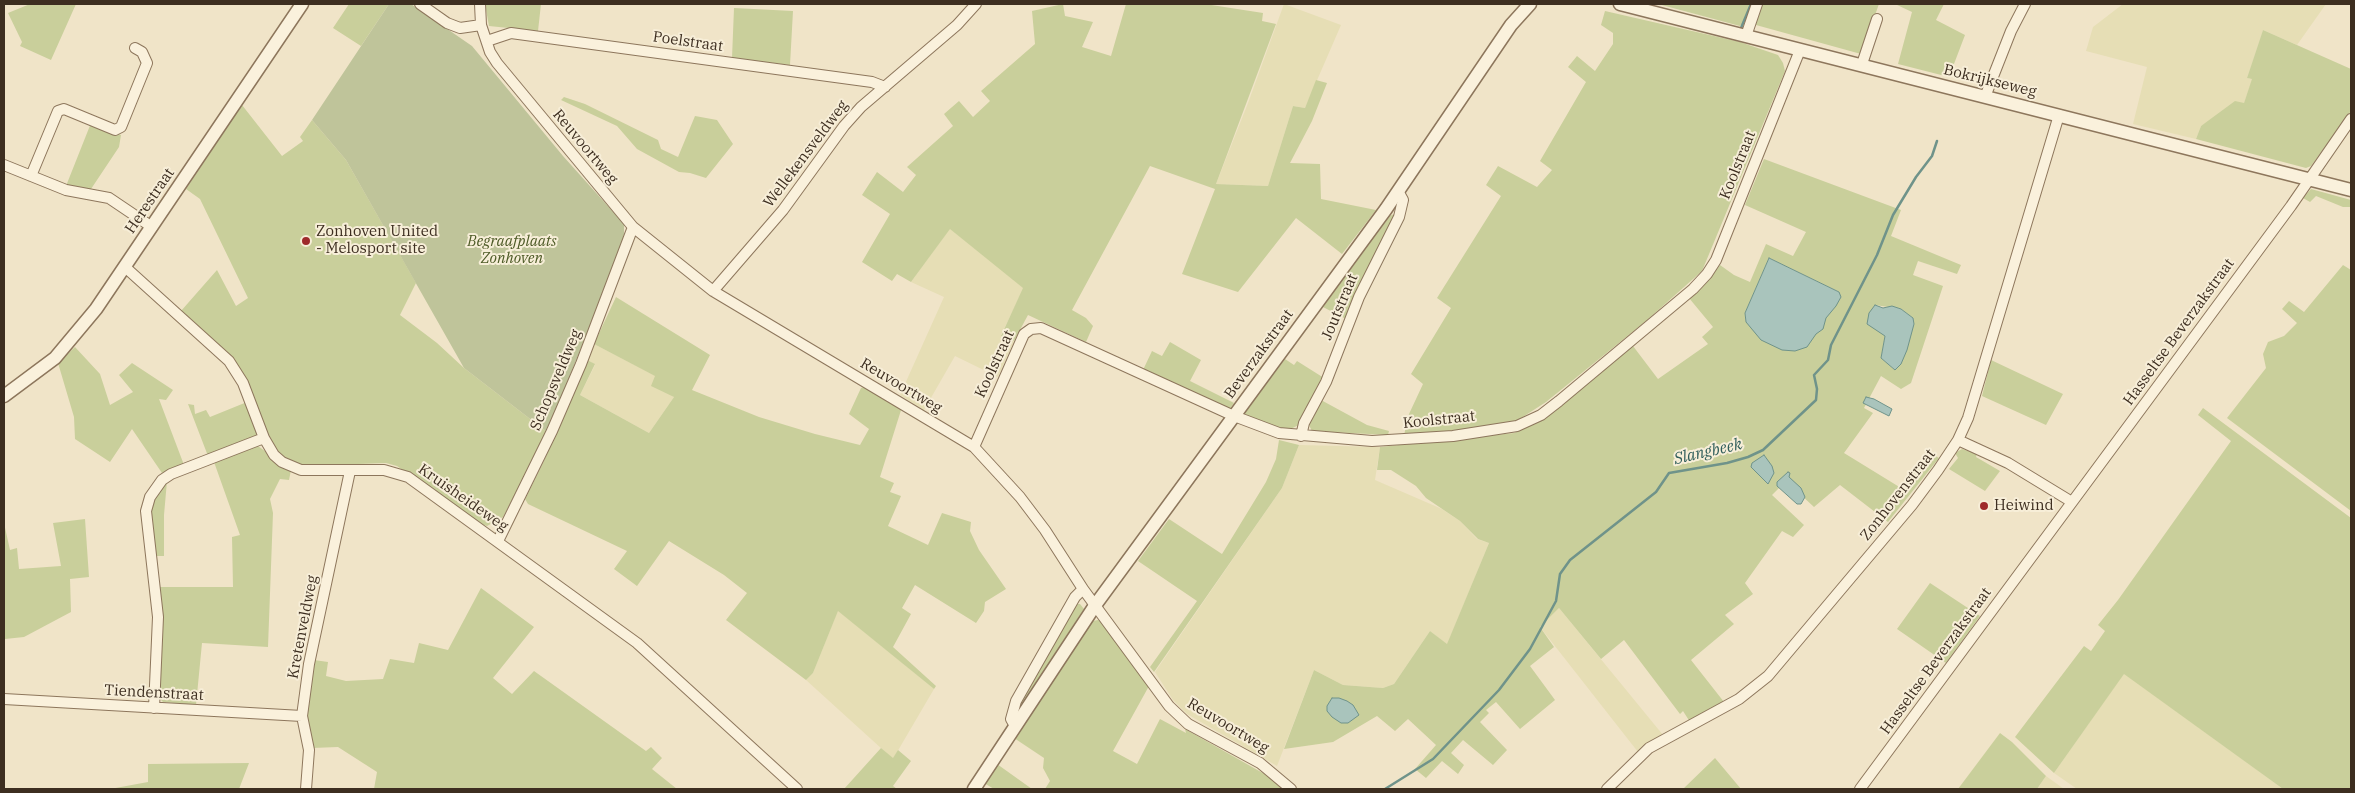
<!DOCTYPE html>
<style>
body{margin:0}
#map{position:relative;width:2355px;height:793px;overflow:hidden;background:#f0e4c8;font-family:"IBM Plex Serif",serif}
canvas{display:block}
.frame{position:absolute;inset:0;border:5px solid #3d2e20;pointer-events:none}
</style>
<div id="map">
<canvas width="2355" height="793"></canvas>
<div class="frame"></div>
</div>
<script>
const g = document.querySelector('canvas').getContext('2d');
g.lineJoin = 'round';
function paint(path, color) {
  g.fillStyle = color;
  g.fill(path, 'evenodd');
}
function poly(rows) {
  const path = new Path2D();
  for (const r of rows) {
    path.moveTo(r[0], r[1]);
    for (let i = 2; i < r.length; i += 2) path.lineTo(r[i], r[i + 1]);
  }
  return path;
}
function stroke(path, color, width, dash) {
  g.strokeStyle = color;
  g.lineWidth = width;
  g.lineCap = dash ? 'butt' : 'round';
  g.setLineDash(dash || []);
  g.stroke(path);
}
function write(font, color, halo, rows, align = 'center') {
  g.font = font + ' "IBM Plex Serif",serif';
  g.lineWidth = 4;
  g.setLineDash([]);
  g.textBaseline = 'middle';
  g.strokeStyle = halo;
  g.fillStyle = color;
  for (const [text, x, y, turn = 0] of rows) {
    g.save();
    g.translate(x, y);
    g.rotate((+turn || 0) * Math.PI / 180);
    g.textAlign = isNaN(turn) ? turn : align;
    if (halo) g.strokeText(text, 0, 0);
    g.fillText(text, 0, 0);
    g.restore();
  }
}
paint(poly([
 [1284,4,1341,25,1305,108,1293,106,1268,186,1216,184,1248,103],
 [2123,4,2326,4,2297,45,2263,30,2247,78,2253,79,2244,103,2201,126,2196,139,2133,124,2147,67,2086,51,2093,27],
 [950,228,1024,288,1001,335,1014,341,998,377,955,356,924,410,900,395,944,297,911,282],
 [594,344,656,376,674,397,649,433,580,395,595,365,587,360],
 [1299,445,1380,447,1375,480,1442,509,1460,521,1477,539,1489,543,1447,645,1430,631,1394,684,1383,688,1343,685,1314,670,1277,766,1187,714,1173,700,1155,672,1282,488],
 [1559,608,1663,735,1638,752,1540,627],
 [838,610,934,689,893,759,806,680,813,673],
 [2124,673,2283,789,2077,789,2054,773],
 [2046,776,2064,789,2037,789]
]), '#e6deb5');
paint(poly([
 [30,4,76,4,51,60,20,46,22,42,8,13],
 [349,4,389,4,361,46,333,28],
 [485,4,541,4,538,31,489,26],
 [1063,4,1065,16,1093,22,1082,47,1111,56,1126,4,1205,4,1263,13,1262,21,1276,24,1216,184,1268,186,1293,106,1305,108,1316,80,1327,83,1312,121,1290,163,1320,164,1321,199,1376,210,1342,254,1296,218,1238,292,1182,274,1215,189,1150,166,1072,310,1086,318,1093,326,1086,342,1028,315,1014,341,1001,336,1023,288,950,229,911,282,897,274,892,281,862,262,890,214,862,195,877,172,903,192,916,175,907,167,953,126,944,114,959,101,973,117,990,101,981,91,1035,44,1032,11],
 [1658,4,1753,4,1744,22,1740,26],
 [1762,4,1879,4,1861,54,1756,25,1754,22],
 [1895,4,1944,4,1936,20,1965,35,1949,77,1898,64,1912,12],
 [734,8,793,11,790,65,732,58],
 [1605,11,1740,42,1778,55,1783,63,1785,71,1702,271,1646,321,1546,402,1515,422,1464,430,1404,435,1409,414,1423,384,1411,374,1451,308,1437,298,1501,196,1486,185,1498,166,1537,187,1552,170,1540,161,1586,82,1568,67,1577,56,1595,71,1613,44,1613,33,1601,25],
 [2263,30,2351,69,2351,111,2311,166,2306,168,2196,139,2201,126,2235,101,2244,103,2252,79,2247,78],
 [564,97,585,104,658,140,661,149,678,157,695,116,717,120,733,144,706,178,690,173,679,172,637,149,617,126,561,100],
 [242,105,282,156,303,141,300,137,312,120,346,160,416,283,400,315,437,343,464,368,547,432,503,517,487,526,478,523,397,466,386,463,304,466,286,460,274,450,241,371,181,311,217,270,236,306,248,298,200,199,186,189],
 [91,123,121,135,119,147,89,192,66,186],
 [1764,159,1901,210,1891,236,1961,265,1957,274,1918,261,1913,275,1943,286,1911,383,1901,389,1881,376,1864,408,1873,413,1844,453,1901,488,1928,451,1939,458,1888,522,1840,485,1814,507,1786,481,1772,495,1804,525,1793,537,1782,531,1745,583,1753,594,1725,615,1734,624,1691,660,1724,702,1690,722,1683,711,1680,714,1624,640,1601,659,1559,608,1540,627,1554,647,1530,666,1555,700,1520,729,1496,702,1486,710,1489,713,1480,722,1507,750,1493,765,1463,740,1451,753,1464,765,1458,774,1442,761,1426,778,1415,769,1436,745,1408,719,1395,731,1377,716,1333,742,1284,749,1314,670,1343,685,1383,688,1394,684,1430,631,1447,644,1489,543,1478,539,1460,521,1426,498,1416,486,1391,470,1377,470,1380,447,1514,433,1546,417,1633,346,1658,379,1708,344,1702,337,1713,327,1689,298,1710,278,1720,265,1734,275,1750,282,1766,244,1793,256,1806,232,1745,205],
 [1769,258,1839,292,1839,293,1746,322,1745,313],
 [1875,305,1901,309,1913,318,1914,324,1895,370,1881,358,1885,336],
 [2311,189,2351,200,2351,207,2343,207,2316,196,2310,202,2303,198],
 [1394,214,1395,216,1346,319,1323,307,1390,216],
 [2343,265,2351,270,2351,511,2227,418,2266,368,2263,354,2268,342,2284,336,2297,323,2282,309,2289,301,2304,312],
 [616,297,710,355,692,390,759,417,815,434,860,445,869,429,849,414,861,388,865,387,902,407,880,477,894,483,890,492,901,496,888,526,928,545,942,513,971,522,970,531,979,550,1006,589,985,602,984,611,976,623,915,585,902,608,911,614,893,647,936,686,934,689,838,611,813,673,806,680,726,620,747,593,724,575,669,541,637,586,614,569,627,551,528,504,525,499,543,463,587,360,595,364,580,395,649,433,674,397,651,386,655,376,594,344],
 [1170,342,1201,360,1190,381,1234,403,1229,410,1143,370,1152,351,1162,356],
 [75,347,100,374,110,405,133,392,119,375,132,363,173,390,166,400,159,399,184,465,162,473,132,429,110,462,75,439,74,417,58,363],
 [1285,359,1294,365,1297,361,1324,378,1299,425,1286,431,1242,417],
 [1991,360,2063,394,2046,425,1982,396],
 [1321,400,1367,425,1389,431,1388,435,1312,431,1309,425,1311,415],
 [247,402,258,436,208,456,188,404,194,405,195,414,206,410,210,417],
 [2203,408,2351,518,2351,789,2283,789,2124,674,2054,773,2015,737,2084,646,2091,651,2105,631,2098,625,2118,600,2231,441,2198,415],
 [1279,440,1299,445,1282,488,1154,672,1150,667,1197,601,1138,561,1169,519,1222,554,1266,482,1276,459],
 [258,446,291,470,289,480,280,479,270,499,273,513,268,647,202,643,196,705,163,702,159,698,159,587,233,587,232,537,240,535,214,462],
 [1962,449,1977,454,1976,457,2000,471,1985,491,1949,469,1958,458,1955,453],
 [167,481,164,515,164,556,156,556,149,510,153,498],
 [85,519,89,577,70,579,71,612,24,637,5,639,4,523,10,550,17,548,19,569,61,566,53,523],
 [1930,583,1980,616,1946,663,1897,629],
 [481,588,534,627,493,678,512,694,534,671,646,751,651,747,662,758,652,769,677,789,374,789,377,772,338,747,312,748,306,714,314,660,328,662,326,676,346,681,383,679,390,659,414,663,419,643,448,650],
 [1076,604,1080,604,1084,609,1020,707,1019,703],
 [1098,620,1104,622,1149,686,1113,751,1137,764,1160,719,1186,733,1185,729,1268,776,1282,789,1045,789,1050,781,1043,768,1044,758,1014,738,1076,644,1093,621],
 [2000,733,2012,742,2046,776,2037,789,1958,789],
 [881,748,893,758,898,750,911,761,893,786,897,789,844,789],
 [1715,758,1741,789,1683,789],
 [249,763,239,789,110,789,148,782,148,764],
 [997,764,1032,789,994,789,984,783]
]), '#c9cf9b');
paint(poly([
 [389,4,411,4,472,46,563,156,624,224,624,234,619,254,547,432,464,368,346,160,312,120]
]), '#bfc49a');
const water = poly([
 [1769,258,1839,292,1841,297,1836,306,1826,318,1823,329,1816,334,1807,347,1795,351,1782,350,1761,340,1746,322,1745,313,1769,258],
 [1875,305,1883,308,1892,306,1901,309,1913,318,1914,324,1907,350,1901,364,1895,370,1881,358,1885,336,1867,324,1869,313,1875,305],
 [1866,397,1874,399,1892,409,1889,416,1863,403,1866,397],
 [1764,455,1772,466,1774,473,1768,484,1751,467,1752,463,1764,455],
 [1788,472,1790,473,1789,477,1801,488,1805,497,1801,504,1797,504,1777,486,1777,482,1788,472],
 [1332,698,1339,698,1347,701,1353,705,1359,715,1348,723,1341,723,1332,717,1327,711,1327,706,1332,698]
]);
paint(water, '#a9c4bc');
stroke(water, '#6f938a', 1);
stroke(poly([
 [1741,28,1751,4],
 [1385,789,1433,759,1499,690,1530,649,1556,601,1560,574,1570,560,1656,492,1669,473,1727,463,1748,457,1763,450,1816,400,1817,389,1814,375,1828,360,1831,345,1877,255,1893,215,1916,177,1932,156,1937,141]
]), '#6f938a', 2.5);
const minor = poly([
 [420,4,447,23,460,28,481,25],
 [480,4,481,25,490,52,497,63,633,227,713,291,974,447,1020,497,1045,530,1083,589,1169,706,1188,724,1260,763,1291,789],
 [1746,36,1757,4],
 [487,41,511,33,872,82,885,87],
 [1862,64,1877,19],
 [1985,97,2011,31,2025,4],
 [4,165,66,190,109,198,152,227],
 [31,176,58,111,64,109,115,130,121,127,147,63,142,52,135,48],
 [125,267,229,361,243,383,264,438,274,455,282,462,301,470,384,470,408,477,637,643,797,789],
 [713,291,783,210,844,126,861,107,957,25,976,4],
 [1301,436,1304,423,1326,382,1359,297,1399,217,1403,200,1398,191],
 [1958,440,2008,463,2072,502],
 [974,447,1024,334,1031,329,1041,328,1234,416,1279,433,1372,441,1453,436,1517,426,1541,415,1559,401,1693,289,1707,274,1716,260,1800,50],
 [498,541,552,431,581,364,633,227],
 [4,699,302,716],
 [154,708,158,617,146,511,150,497,162,480,171,474,264,438],
 [1015,726,1011,719,1016,701,1075,597,1083,589],
 [306,789,309,750,302,716,309,664,350,471],
 [1607,789,1649,748,1739,699,1768,676,1912,505,1938,470,1958,440,1968,418,2059,115],
 [1860,789,2291,206,2351,119]
]);
const tertiary = poly([
 [1620,4,2351,190],
 [4,396,55,358,96,309,302,4],
 [974,789,1096,604,1386,209,1511,25,1530,4]
]);
stroke(minor, '#8d765c', 12);
stroke(tertiary, '#8d765c', 15);
stroke(minor, '#faf1dc', 10);
stroke(tertiary, '#faf1dc', 12);
for (const [x, y, r, color] of [
 [306,241,5,"#9e2a2b"],
 [1984,506,5,"#9e2a2b"]
]) {
  const dot = new Path2D();
  dot.arc(x, y, r, 0, 2 * Math.PI);
  g.fillStyle = color;
  g.fill(dot);
  stroke(dot, '#f7eed8', 2);
}
write('15px', '#3d2e20', '#f7eed8', [
 ["Poelstraat",688,42,8],
 ["Bokrijkseweg",1990,81,14],
 ["Reuvoortweg",585,147,50],
 ["Wellekensveldweg",806,154,-53],
 ["Koolstraat",1738,165,-68],
 ["Herestraat",150,201,-56],
 ["Joutstraat",1340,307,-67],
 ["Hasseltse Beverzakstraat",2179,332,-54],
 ["Beverzakstraat",1259,354,-54],
 ["Koolstraat",995,364,-65],
 ["Schopsveldweg",556,380,-67],
 ["Reuvoortweg",901,386,31],
 ["Koolstraat",1439,420,-6],
 ["Zonhovenstraat",1898,495,-52],
 ["Kruisheideweg",463,498,35],
 ["Kretenveldweg",303,627,-79],
 ["Hasseltse Beverzakstraat",1936,661,-54],
 ["Tiendenstraat",154,693,3],
 ["Reuvoortweg",1228,726,31]
]);
write('15px', '#3d2e20', '#f7eed8', [
 ["Zonhoven United",316,232],
 ["- Melosport site",316,249],
 ["Heiwind",1994,506]
], 'left');
write('italic 15px', '#4d5a26', '#f7eed8', [
 ["Begraafplaats",512,242],
 ["Zonhoven",512,259]
]);
write('italic 16px', '#2f5d5a', '#f7eed8', [
 ["Slangbeek",1708,452,-13]
]);
</script>
